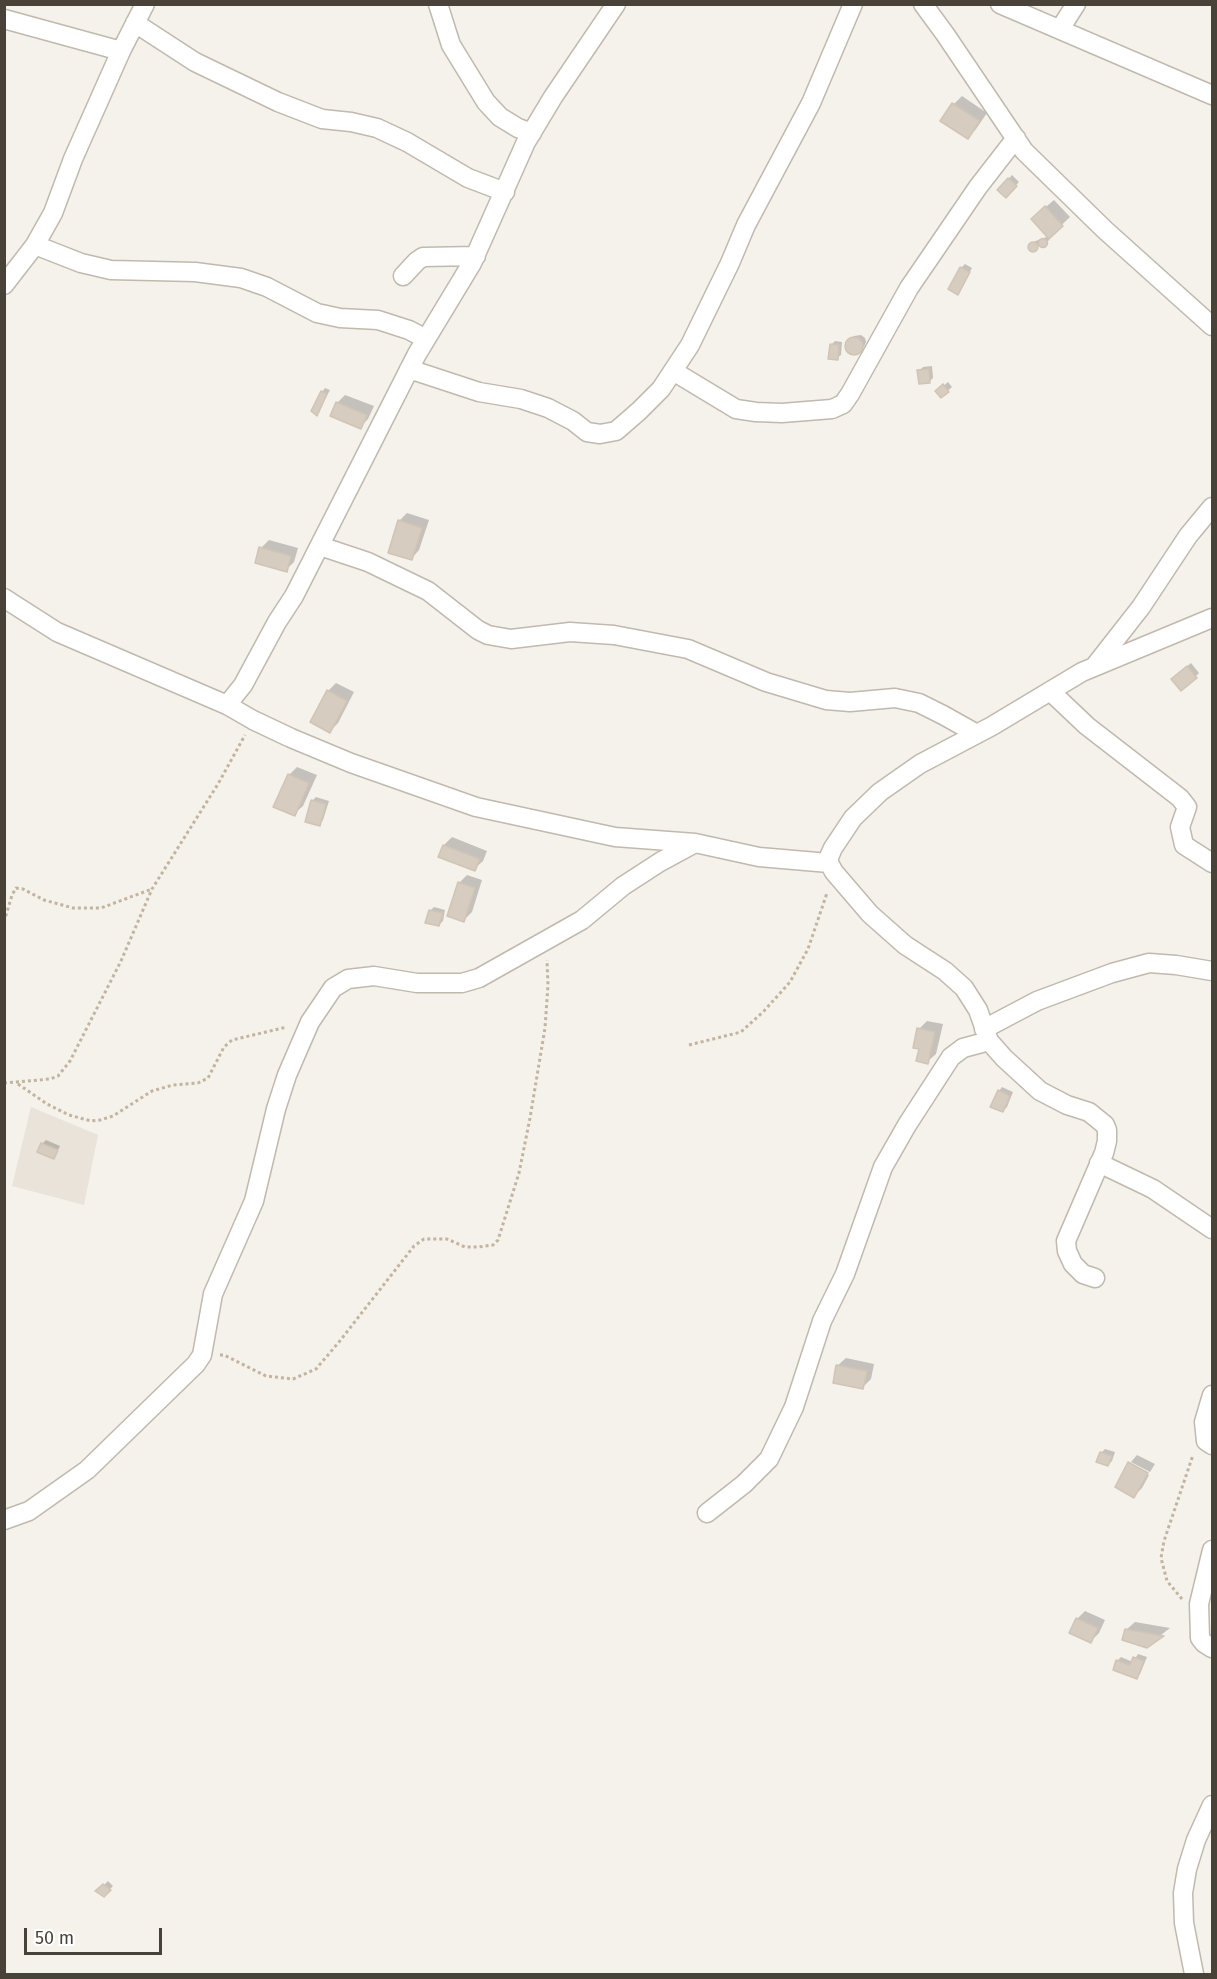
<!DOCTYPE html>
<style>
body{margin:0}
#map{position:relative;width:1217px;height:1979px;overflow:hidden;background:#f5f1eb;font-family:"Fira Sans",sans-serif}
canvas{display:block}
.frame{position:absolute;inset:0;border:6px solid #494239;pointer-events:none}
.scale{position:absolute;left:24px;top:1928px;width:138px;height:27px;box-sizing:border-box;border:3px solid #494239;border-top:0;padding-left:8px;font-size:18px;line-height:21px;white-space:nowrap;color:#494239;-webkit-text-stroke:4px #fff;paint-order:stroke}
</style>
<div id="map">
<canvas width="1217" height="1979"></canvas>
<div class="frame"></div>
<div class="scale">50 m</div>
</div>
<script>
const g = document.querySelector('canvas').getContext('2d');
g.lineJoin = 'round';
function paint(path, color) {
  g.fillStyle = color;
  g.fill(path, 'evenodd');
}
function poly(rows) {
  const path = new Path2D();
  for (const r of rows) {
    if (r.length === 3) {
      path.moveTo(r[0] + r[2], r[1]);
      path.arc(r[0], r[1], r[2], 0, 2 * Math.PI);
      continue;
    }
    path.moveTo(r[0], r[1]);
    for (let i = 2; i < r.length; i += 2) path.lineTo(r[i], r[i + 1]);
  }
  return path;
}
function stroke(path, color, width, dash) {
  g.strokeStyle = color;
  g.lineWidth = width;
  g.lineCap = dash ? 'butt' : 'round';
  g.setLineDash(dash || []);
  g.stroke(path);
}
paint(poly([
 [31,1107,98,1135,84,1205,12,1186]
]), '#e9e3d9');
paint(poly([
 [962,96,987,113,976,129,968,137,954,104],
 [1012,175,1019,182,1006,196,999,190],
 [1054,200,1070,217,1049,237,1049,240,1045,245,1040,244,1032,250,1029,246,1033,242,1049,236,1041,211],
 [965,264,972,268,958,293,961,268],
 [861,335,865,338,866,342,864,347,860,351,853,353,849,350,847,346,854,336],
 [835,341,842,342,841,355,837,358,831,345],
 [932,366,933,378,929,382,919,371,923,367],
 [948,382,952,387,942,396,941,388],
 [325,388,330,390,317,414,322,392],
 [345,395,374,406,368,419,360,427,337,403],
 [407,513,429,520,419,550,411,559,399,521],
 [269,540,298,548,294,562,286,570,261,548],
 [1191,663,1199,673,1196,676,1177,675],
 [336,683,354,692,338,723,330,731,328,691],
 [297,767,317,775,303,806,294,814,289,775],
 [316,797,329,801,323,820,320,824,312,801],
 [452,837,487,851,483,861,474,869,440,856,444,845],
 [467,875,482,880,472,912,464,920,459,883],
 [434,907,445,910,443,921,439,925,430,911],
 [927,1021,943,1024,936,1054,927,1062,920,1048,919,1029],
 [1002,1087,1013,1092,1007,1107,1003,1111,999,1091],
 [46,1140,60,1146,54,1157,42,1144],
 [846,1358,874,1364,871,1379,863,1387,837,1366],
 [1105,1449,1115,1452,1112,1461,1108,1465,1101,1453],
 [1137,1455,1155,1464,1150,1472,1131,1462],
 [1130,1462,1130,1465,1149,1475,1142,1488,1134,1496,1117,1487],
 [1085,1611,1105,1620,1099,1633,1091,1641,1077,1619],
 [1135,1622,1170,1628,1147,1646,1126,1630],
 [1138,1654,1147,1657,1140,1674,1137,1677,1117,1661,1121,1657,1133,1662],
 [108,1881,113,1886,104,1895,98,1891]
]), '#0003');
const building = poly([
 [952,103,980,121,968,139,940,121,952,103],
 [1008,178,1017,186,1006,198,997,190,1008,178],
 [1045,206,1063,226,1049,239,1031,219,1045,206],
 [1043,243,4.5],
 [1033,247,5],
 [960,267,970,272,958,295,948,289,960,267],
 [854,346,9],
 [830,344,839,345,838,360,828,359,830,344],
 [929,369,930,383,919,384,917,370,929,369],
 [943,384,949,392,941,398,935,391,943,384],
 [321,391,327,394,317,416,311,411,321,391],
 [336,402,367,415,361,429,330,416,336,402],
 [398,520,422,528,412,560,388,553,398,520],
 [259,547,291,556,287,572,255,563,259,547],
 [1187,666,1197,678,1181,691,1171,679,1187,666],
 [327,690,347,701,330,733,310,722,327,690],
 [288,774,309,783,295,816,273,807,288,774],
 [311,800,326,804,320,826,305,822,311,800],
 [443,845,480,859,475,871,438,857,443,845],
 [458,882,475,888,464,922,447,916,458,882],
 [429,910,443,913,439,926,425,923,429,910],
 [917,1028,935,1032,928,1064,916,1061,919,1049,913,1048,917,1028],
 [998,1090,1010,1096,1003,1112,990,1107,998,1090],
 [41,1143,58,1150,54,1159,37,1152,41,1143],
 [836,1365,867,1371,863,1389,833,1383,836,1365],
 [1100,1452,1112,1456,1108,1466,1096,1462,1100,1452],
 [1128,1462,1148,1473,1134,1498,1115,1487,1128,1462],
 [1076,1618,1098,1628,1091,1643,1069,1633,1076,1618],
 [1125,1629,1164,1636,1147,1648,1122,1640,1125,1629],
 [1133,1657,1144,1661,1137,1679,1113,1670,1116,1660,1130,1665,1133,1657],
 [103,1884,111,1890,104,1897,95,1891,103,1884]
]);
paint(building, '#d6cdc0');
stroke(building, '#d1c4b4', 1.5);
const street = poly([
 [438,4,451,45,486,102,500,117,518,128,532,133],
 [923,4,945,34,1024,151,1105,230,1212,326],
 [1000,4,1212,95],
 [4,19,121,51],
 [135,23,195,62,278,102,322,119,351,122,377,128,407,142,468,178,505,192],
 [1060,29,1076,4],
 [35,245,81,263,111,270,195,272,241,278,267,287,317,313,340,318,378,320,409,330,426,339],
 [403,276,417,261,423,257,476,256],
 [4,285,35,245,53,213,73,159,121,51,145,4],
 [409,369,479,392,521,399,548,408,573,421,587,432,600,434,616,431,639,411,661,389,690,345,730,263,746,225,811,103,853,4],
 [673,371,736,409,756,412,782,413,832,409,843,404,850,394,909,288,978,187,1016,138],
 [320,546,368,562,428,591,478,630,488,635,511,639,570,632,614,635,688,649,766,682,826,700,850,702,895,698,919,703,943,715,977,734],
 [4,598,57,632,227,705,253,720,291,738,351,763,476,807,615,837,695,843,759,857,829,863],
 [1094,667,1141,607,1188,536,1212,507],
 [1050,691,1087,726,1180,798,1187,807,1180,827,1184,845,1212,863],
 [227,705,243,685,277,622,294,596,417,354,472,263,526,142,553,97,616,4],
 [984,1029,1037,1001,1112,973,1149,963,1176,965,1212,971],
 [1099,1163,1153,1189,1212,1229],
 [1095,1278,1083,1274,1073,1264,1067,1251,1066,1241,1104,1153,1107,1141,1107,1130,1105,1125,1089,1112,1067,1105,1040,1091,1004,1058,989,1041,978,1010,964,988,945,971,905,945,870,914,834,872,829,863,829,857,833,848,853,818,880,792,920,764,992,726,1082,672,1212,618],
 [1212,1395,1204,1422,1206,1441,1212,1445],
 [707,1513,744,1484,769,1459,794,1407,822,1321,845,1274,883,1167,907,1125,951,1057,963,1048,989,1041],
 [4,1520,29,1511,87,1470,196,1364,202,1355,213,1294,254,1201,276,1109,287,1075,310,1022,333,988,348,979,374,976,417,983,462,983,479,978,582,920,623,886,660,862,695,843],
 [1212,1550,1199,1604,1200,1638,1204,1643,1212,1648],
 [1194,1974,1184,1923,1183,1893,1187,1869,1196,1840,1212,1805]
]);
stroke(street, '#c0b9ad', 21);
stroke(poly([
 [4,922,12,895,16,888,23,889,44,900,73,908,101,908,152,889],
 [689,1045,741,1032,764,1011,790,982,808,949,827,893],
 [4,1083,50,1079,58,1076,70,1061,121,961,152,889,218,784,245,735],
 [18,1084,47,1104,69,1115,91,1121,100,1120,113,1116,152,1091,173,1085,198,1083,208,1078,224,1047,232,1040,287,1027],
 [220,1355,224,1355,266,1376,293,1379,316,1369,339,1342,414,1246,424,1239,447,1239,465,1247,478,1247,493,1245,498,1240,519,1173,530,1118,545,1028,548,985,547,960],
 [1182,1599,1167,1581,1161,1558,1164,1541,1193,1455]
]), '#c2b49f', 3, [3, 3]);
stroke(street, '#fff', 18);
</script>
